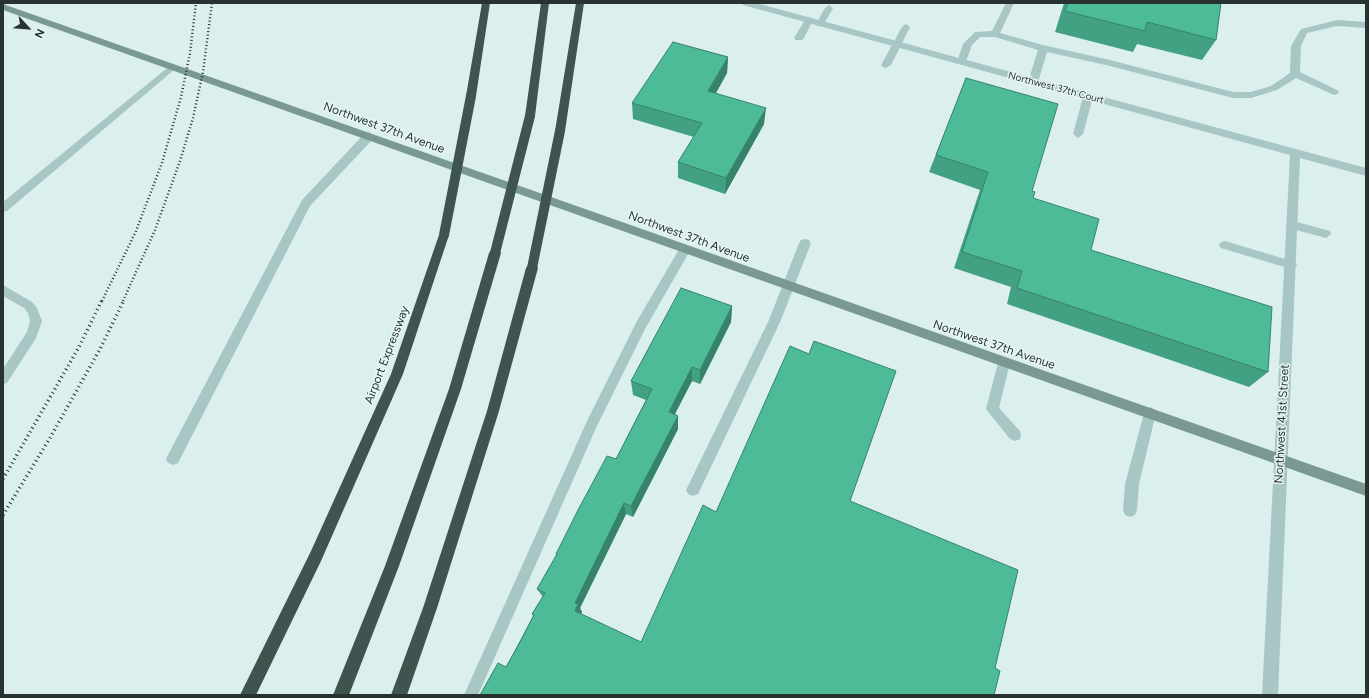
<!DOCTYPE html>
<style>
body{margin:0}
#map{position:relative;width:1369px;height:698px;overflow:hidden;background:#dbefee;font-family:Figtree,sans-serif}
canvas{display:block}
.frame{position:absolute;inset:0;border:4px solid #283331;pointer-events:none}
.north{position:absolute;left:8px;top:8px;width:40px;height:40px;-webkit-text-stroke:3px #e7f7f7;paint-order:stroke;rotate:116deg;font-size:11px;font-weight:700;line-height:16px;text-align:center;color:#283331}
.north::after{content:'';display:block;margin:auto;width:14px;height:18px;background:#283331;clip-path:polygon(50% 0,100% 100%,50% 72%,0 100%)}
</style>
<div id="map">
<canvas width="1369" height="698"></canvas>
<div class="frame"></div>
<div class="north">N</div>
</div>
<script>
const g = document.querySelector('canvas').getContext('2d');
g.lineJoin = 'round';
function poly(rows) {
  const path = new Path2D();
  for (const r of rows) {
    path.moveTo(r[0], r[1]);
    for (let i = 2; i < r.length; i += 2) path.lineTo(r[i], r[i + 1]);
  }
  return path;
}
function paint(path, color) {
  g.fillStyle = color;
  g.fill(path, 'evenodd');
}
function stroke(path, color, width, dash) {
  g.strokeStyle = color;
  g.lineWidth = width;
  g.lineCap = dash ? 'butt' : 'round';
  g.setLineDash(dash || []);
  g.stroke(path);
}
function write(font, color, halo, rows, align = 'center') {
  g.font = font + ' Figtree,sans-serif';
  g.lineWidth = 3;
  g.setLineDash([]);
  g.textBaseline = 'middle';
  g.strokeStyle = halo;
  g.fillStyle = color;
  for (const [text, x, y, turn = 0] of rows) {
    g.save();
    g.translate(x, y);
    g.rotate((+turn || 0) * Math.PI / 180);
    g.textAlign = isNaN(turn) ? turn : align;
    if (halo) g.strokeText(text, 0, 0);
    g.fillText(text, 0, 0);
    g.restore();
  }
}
paint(poly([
 [1006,3,1014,3,1000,33,1043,45,1110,60,1233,92,1251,92,1271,86,1290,73,1291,46,1301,29,1337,20,1366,22,1366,28,1337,26,1307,33,1301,46,1300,72,1337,90,1339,92,1337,94,1334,95,1296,78,1277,90,1251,98,1233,98,1110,66,1047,52,1038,82,1033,85,1028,82,1038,50,995,37,980,37,972,45,965,64,959,64,957,62,963,44,975,32,992,31,1006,3],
 [829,5,833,8,824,24,823,26,817,26,816,24,825,8,829,5],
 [809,17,813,20,804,38,802,40,796,40,794,38,805,20,809,17],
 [906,24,910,27,891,65,886,68,883,67,881,65,902,27,906,24],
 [172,64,177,67,175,69,7,211,3,212,3,202,172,64],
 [1088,94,1093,97,1083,134,1078,138,1073,134,1083,97,1088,94],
 [369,132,374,136,373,139,310,206,178,463,173,465,168,463,166,459,168,455,302,200,365,133,369,132],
 [1293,221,1330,231,1331,234,1326,238,1289,228,1288,225,1289,222,1293,221],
 [805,239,809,240,811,243,781,320,698,494,693,496,688,494,686,490,688,486,769,320,799,243,801,240,805,239],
 [1225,241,1295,262,1297,265,1295,268,1291,269,1221,248,1219,245,1221,242,1225,241],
 [685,245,689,246,691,249,645,329,596,428,478,695,464,695,587,421,637,321,681,246,685,245],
 [3,285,32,302,37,308,42,321,36,338,7,383,3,384,3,369,27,332,30,321,28,313,24,308,3,296,3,285],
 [1004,358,1008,359,1010,363,999,408,1020,431,1021,435,1020,439,1015,441,1010,439,986,409,998,363,1000,359,1004,358],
 [1150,407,1154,409,1156,413,1139,484,1137,510,1135,515,1130,517,1125,515,1123,510,1125,484,1144,413,1146,409,1150,407]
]), '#a8c6c3');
paint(poly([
 [742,3,756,3,1366,168,1366,176,1300,158,1278,695,1262,695,1290,155,743,5,742,3]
]), '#a8c6c3');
paint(poly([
 [3,4,1366,484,1366,496,3,10,3,4]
]), '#7a9993');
paint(poly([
 [482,3,490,3,476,96,471,99,466,96,482,3],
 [541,3,549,3,535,116,530,119,525,116,541,3],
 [576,3,584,3,565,131,560,135,555,131,576,3],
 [444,231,449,235,403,374,321,561,256,695,240,695,311,551,391,374,439,235,444,231],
 [495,249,499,250,501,253,461,389,399,566,349,695,333,695,385,566,449,389,489,253,491,250,495,249],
 [532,263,536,265,538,268,499,411,437,608,407,695,391,695,423,608,487,411,526,268,528,265,532,263]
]), '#3f544f');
stroke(poly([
 [102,301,136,231,162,163,181,97,190,53,196,3],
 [123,301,155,230,180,161,193,118,203,72,212,3]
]), '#283331', 2.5, [1, 2.5]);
stroke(poly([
 [3,479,79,347,102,300],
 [3,515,50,438,100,349,124,300]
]), '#283331', 3.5, [1, 3.5]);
stroke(poly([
 [444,235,471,96],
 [495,253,530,116],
 [532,268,560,131]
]), '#3f544f', 10);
paint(poly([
 [1064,3,1221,3,1216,40,1202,60,1137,44,1133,52,1055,32],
 [728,57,727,73,716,93,764,124,725,194,678,178,678,162,694,137,633,119,632,103],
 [966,78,1032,191,1033,198,1091,250,1268,372,1249,387,1007,304,1011,287,954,268,980,190,929,172],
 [732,306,731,322,700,384,692,381,675,414,678,416,678,429,633,517,626,514,580,608,582,612,581,614,641,642,716,512,850,501,995,668,506,667,533,616,532,614,543,597,537,589,556,556,556,554,616,459,646,400,633,395,631,381],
 [1366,573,1366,645,1365,574]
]), '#42a183');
paint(poly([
 [728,57,727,73,708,107,708,91],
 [766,108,764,124,725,194,726,178],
 [732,306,731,322,700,384,700,370],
 [692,367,692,381,669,425,669,412],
 [678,416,678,429,633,517,631,506],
 [624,503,626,514,580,608,582,612,579,619,575,611,575,603]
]), '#36836a');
const building = poly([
 [1068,3,1221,3,1216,40,1147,22,1145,31,1065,11,1068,3],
 [673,42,728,57,708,91,766,108,726,178,678,162,702,123,632,103,673,42],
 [966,78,1058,104,1032,191,1035,192,1033,198,1099,219,1091,250,1272,307,1268,372,1017,288,1022,271,962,252,988,172,936,155,966,78],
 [681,288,732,306,700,370,692,367,669,412,678,416,631,506,624,503,575,603,578,604,575,611,641,642,703,505,716,512,790,346,809,354,814,341,896,371,850,501,1018,570,995,668,1000,671,994,695,480,695,498,663,506,667,518,646,534,615,532,614,545,593,537,589,557,554,556,554,578,510,607,456,616,459,652,389,631,381,681,288]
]);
paint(building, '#4dbb98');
stroke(building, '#36836a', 1);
write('10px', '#283331', '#e7f7f7', [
 ["Northwest 37th Court",1056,88,15]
]);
write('12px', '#283331', '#e7f7f7', [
 ["Northwest 37th Avenue",384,128,20],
 ["Northwest 37th Avenue",689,237,20],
 ["Northwest 37th Avenue",994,345,19],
 ["Airport Expressway",387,355,-69],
 ["Northwest 41st Street",1282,424,-87]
]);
</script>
